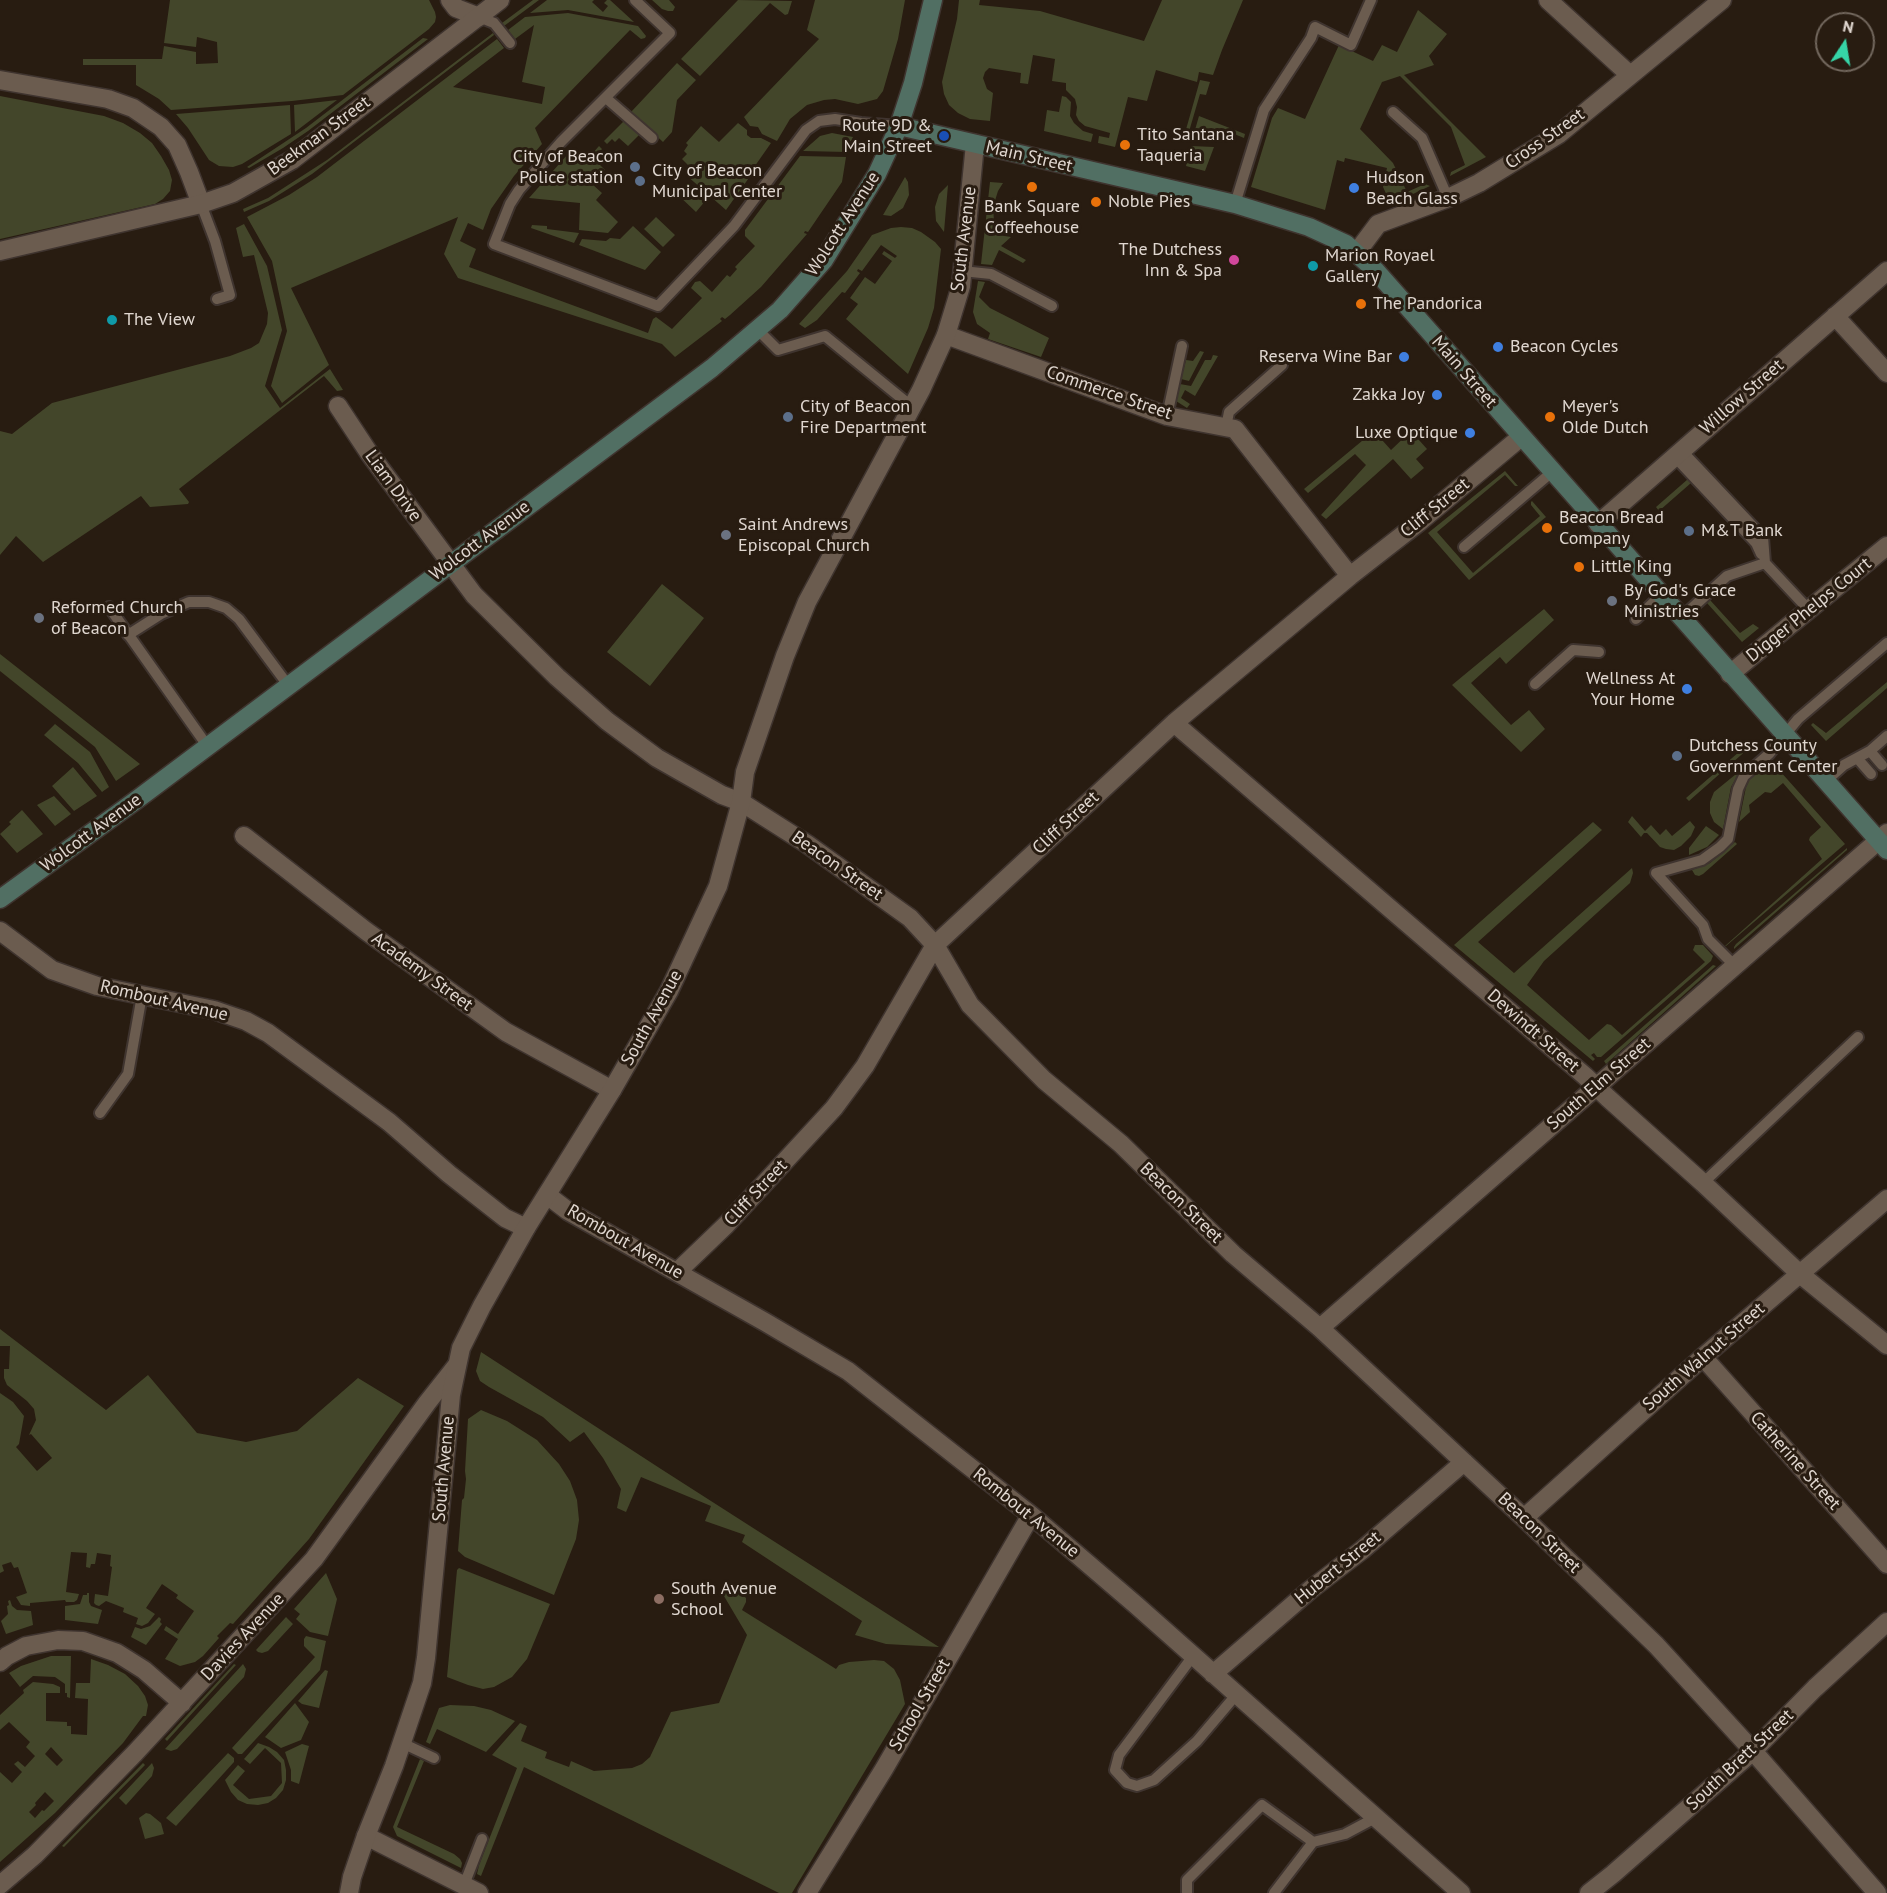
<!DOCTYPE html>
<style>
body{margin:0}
#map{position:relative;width:1887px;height:1893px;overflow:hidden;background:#281c11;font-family:"PT Sans",sans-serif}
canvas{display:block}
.north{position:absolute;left:1815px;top:12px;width:60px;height:60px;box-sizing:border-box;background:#281c11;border:2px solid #72675d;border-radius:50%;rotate:12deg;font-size:16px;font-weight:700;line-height:24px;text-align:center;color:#e0d7d0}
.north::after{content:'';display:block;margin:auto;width:21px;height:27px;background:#36d4a7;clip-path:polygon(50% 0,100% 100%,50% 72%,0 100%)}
</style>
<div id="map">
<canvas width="1887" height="1893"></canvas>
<div class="north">N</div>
</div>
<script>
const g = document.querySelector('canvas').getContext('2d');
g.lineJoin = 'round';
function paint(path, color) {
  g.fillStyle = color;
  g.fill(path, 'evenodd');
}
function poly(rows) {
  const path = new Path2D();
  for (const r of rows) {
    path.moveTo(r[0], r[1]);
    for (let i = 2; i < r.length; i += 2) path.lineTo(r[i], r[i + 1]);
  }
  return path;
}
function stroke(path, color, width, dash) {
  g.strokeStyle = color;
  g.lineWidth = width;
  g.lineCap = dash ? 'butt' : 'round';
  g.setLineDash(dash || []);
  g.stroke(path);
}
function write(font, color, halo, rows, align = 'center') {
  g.font = font + ' "PT Sans",sans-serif';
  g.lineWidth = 6;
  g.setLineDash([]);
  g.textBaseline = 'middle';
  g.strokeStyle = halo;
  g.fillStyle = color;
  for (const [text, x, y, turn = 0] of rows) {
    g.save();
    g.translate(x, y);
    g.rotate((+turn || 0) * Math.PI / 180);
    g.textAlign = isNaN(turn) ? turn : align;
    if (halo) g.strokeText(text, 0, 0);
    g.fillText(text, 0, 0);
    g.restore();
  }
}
paint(poly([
 [170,0,429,0,435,12,436,17,435,22,429,29,343,95,292,101,171,110,159,99,136,85,136,65,83,65,83,59,162,59,164,46,196,52,196,64,218,63,217,42,197,37,196,47,164,43],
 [533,0,539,0,504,26,502,23],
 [547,0,594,0,592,2,603,12,608,6,604,3,607,0,610,0,634,22,568,10,530,13],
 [652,0,669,0,675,7,673,11,668,11,662,9],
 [738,0,792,1,788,14,785,15,770,3,700,76,681,59],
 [815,0,905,0,898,39,883,91,877,99,858,104,835,99,824,100,807,105,790,119,777,141,762,134,758,127,750,126,744,117,819,39,807,30],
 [959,0,980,0,979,5,1040,11,1144,41,1162,0,1243,0,1222,50,1213,75,1199,72,1197,82,1156,70,1147,101,1128,97,1115,147,1098,143,1099,136,1109,138,1110,133,1085,126,1079,121,1076,115,1077,107,1075,99,1066,90,1066,83,1052,81,1055,59,1033,55,1028,84,1020,83,1021,73,989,68,985,72,983,78,987,89,993,93,990,121,970,119,958,113,949,105,944,94,942,82,957,19],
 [1418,10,1447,34,1429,56,1434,65,1404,75,1486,157,1450,176,1451,172,1465,165,1451,127,1400,76,1382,82,1360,129,1393,163,1407,192,1425,184,1430,186,1398,201,1389,200,1383,187,1387,168,1345,158,1344,162,1337,160,1325,210,1251,187,1272,118,1278,108,1305,119,1339,45,1373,61,1382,45,1397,52],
 [568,13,638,26,646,36,645,38,641,39,630,30,535,128,542,144,514,176,491,209,483,230,468,223,460,241,476,249,469,267,648,333,653,319,656,317,672,329,702,298,691,288,695,282,700,281,712,292,727,275,730,277,737,269,735,267,755,246,745,236,745,230,800,156,846,157,842,182,808,232,805,231,804,233,807,234,761,287,730,315,725,319,722,317,720,319,722,321,675,357,662,344,458,278,444,254,458,217,291,288,329,365,282,403,271,386,287,331,272,261,247,217,289,195,317,177,497,39,504,48,453,87,542,104,545,87,522,82,534,25,515,39,508,30,525,17],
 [493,33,494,35,312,174,269,201,244,212,243,209,268,198,327,160],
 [423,38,428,39,308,131,283,148,249,168,247,167,306,128],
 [677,63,696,80,677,100,672,132,663,142,631,112],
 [1200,80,1210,82,1206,95,1200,94,1188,135,1185,133],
 [0,96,104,116,123,123,140,133,152,143,161,156,169,170,172,180,170,191,163,199,155,204,0,239],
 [1062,96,1066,97,1071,102,1070,116,1074,123,1083,131,1093,134,1091,142,1044,131,1047,110,1059,112],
 [337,100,295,132,294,105],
 [290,105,291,134,242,164,233,167,219,166,209,160,188,128,176,114],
 [1199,116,1245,134,1244,138,1222,129,1219,135,1195,130],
 [624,121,639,135,628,146,619,138,615,142,612,139,607,144,604,141],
 [738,123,747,130,747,135,751,138,761,138,771,143,750,173,751,175,726,210,686,175,692,169,682,159,687,154,684,151,688,145,686,143,701,126,719,142],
 [832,133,853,137,847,152,803,151,820,136],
 [599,146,602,149,597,155,600,159,597,162,605,170,592,184,602,193,596,200,618,222,608,233,579,230,580,203,529,198,568,154,573,153,584,163],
 [1191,146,1214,147,1205,171,1186,166],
 [905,177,908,182,909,195,903,208,891,216,883,215],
 [990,182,1003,183,998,191,993,207,994,221,998,235,1011,237,1001,246,1026,260,1023,263,999,250,992,265,981,264],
 [688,183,706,200,696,212,677,194],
 [948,185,944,232,936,221,935,207,939,194],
 [656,217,675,235,663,247,644,229],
 [244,224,267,266,282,330,265,386,280,408,330,369,343,390,337,391,324,376,179,489,189,502,188,504,150,507,141,496,43,562,16,536,0,555,0,431,12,434,52,403,230,356,251,348,259,343,267,324,268,313,254,255,243,257,236,228],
 [532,225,547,226,547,229,579,233,574,243,531,228],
 [633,226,661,252,645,270,579,245,582,239,606,241,610,238,620,239],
 [901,227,912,228,921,232,935,242,941,249,934,308,928,328,908,374,846,319,858,304,850,298,865,277,875,284,892,261,882,254,884,251,895,258,897,256,881,245,862,271,858,269,857,271,860,273,845,293,842,292,817,320,805,328,799,324,847,271,872,235,891,228],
 [978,281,985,282,979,297,990,308,1049,338,1041,357,988,339,990,333,977,324,973,312],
 [1200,351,1204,352,1189,381,1181,379,1186,360,1193,361],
 [1213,355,1218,356,1195,396,1185,390,1181,398,1190,404,1187,408,1176,401,1180,384,1191,386,1205,360,1211,360],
 [1374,431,1391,450,1411,431,1427,449,1416,459,1424,468,1411,479,1393,459,1326,519,1321,515,1366,465,1355,454,1308,493,1304,489],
 [1505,471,1518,486,1515,486,1505,475,1437,532,1473,573,1540,516,1531,505,1531,502,1532,501,1546,517,1469,580,1428,533],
 [1688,479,1691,483,1659,511,1656,507],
 [662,584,704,618,650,686,607,652],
 [1710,600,1740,633,1753,624,1759,628,1742,642,1707,603],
 [1544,609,1554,620,1506,664,1500,657,1471,683,1511,725,1529,710,1545,729,1521,752,1452,685],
 [0,654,140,764,116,781,95,747,0,671],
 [1887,682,1887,688,1826,741,1811,725,1813,723,1826,733],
 [55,724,90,752,109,787,102,792,78,763,44,735],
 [1747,745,1749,748,1689,801,1686,798],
 [1771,761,1845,844,1726,946,1725,946,1822,859,1809,840,1810,837,1821,827,1783,783,1771,793,1765,792,1749,805,1750,812,1739,822,1746,787,1749,780],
 [73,767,97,796,74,811,52,786],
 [1741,770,1731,787,1723,829,1714,822,1710,813,1710,802,1714,792],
 [54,796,71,814,55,826,37,805],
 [22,810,43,834,17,853,0,834,11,824,9,822],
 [1632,816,1645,831,1651,825,1660,835,1666,829,1672,836,1690,821,1695,827,1691,836,1681,846,1674,850,1666,849,1660,847,1647,833,1644,833,1641,837,1628,822],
 [1593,822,1602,830,1478,942,1514,973,1632,868,1633,873,1630,883,1544,961,1527,985,1589,1040,1607,1024,1611,1025,1622,1035,1705,962,1693,950,1695,945,1703,945,1713,956,1711,961,1601,1057,1597,1057,1594,1053,1591,1055,1595,1059,1593,1061,1454,945],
 [1706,826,1719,835,1707,847,1689,855,1689,848],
 [1735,842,1737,844,1703,874,1699,876,1695,875,1692,870,1710,863],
 [1847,848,1847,850,1734,949,1734,947,1736,944],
 [1713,965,1716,966,1606,1064,1604,1061],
 [0,1329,106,1410,148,1375,197,1433,246,1442,297,1431,358,1378,404,1406,309,1539,233,1624,230,1623,217,1636,219,1638,203,1656,195,1662,180,1666,165,1659,178,1639,164,1630,166,1626,178,1634,194,1611,176,1598,178,1595,162,1584,146,1608,155,1614,148,1623,142,1626,136,1624,138,1618,123,1612,124,1608,106,1601,99,1606,96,1605,94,1603,95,1594,108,1596,112,1567,110,1566,111,1555,97,1553,95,1564,91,1564,90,1568,86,1567,87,1553,71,1552,66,1592,79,1594,77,1600,74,1602,66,1602,65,1600,30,1603,30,1606,21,1605,16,1597,27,1593,18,1567,14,1568,11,1562,2,1565,4,1571,0,1573,0,1393,13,1402,24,1416,19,1444,16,1447,37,1471,52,1458,31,1434,29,1435,36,1420,34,1409,27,1401,7,1385,4,1378,4,1369,9,1369,10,1346,0,1346],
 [481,1352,661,1469,939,1647,886,1644,855,1635,862,1621,742,1542,745,1535,705,1521,711,1506,641,1477,626,1512,617,1508,621,1489,603,1458,584,1432,570,1442,543,1417,489,1387,480,1381,476,1371],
 [481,1410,507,1421,537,1440,559,1464,570,1481,577,1500,579,1520,576,1539,554,1595,465,1557,458,1551,462,1500,464,1498,466,1479,465,1471,468,1419],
 [459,1568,550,1604,527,1659,512,1677,494,1687,483,1689,468,1685,447,1677,457,1570],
 [326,1573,337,1599,328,1636,310,1632,296,1619,300,1614,294,1609],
 [726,1582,746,1598,746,1602,742,1610,836,1669,839,1665,849,1662,874,1660,884,1661,894,1669,900,1680,905,1704,792,1893,779,1893,524,1767,481,1876,477,1874,479,1865,517,1768,492,1755,520,1723,527,1726,521,1741,547,1752,545,1758,569,1767,571,1761,594,1771,632,1768,642,1764,650,1757,671,1712,719,1703,747,1635,721,1591],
 [87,1593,89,1593,89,1602,91,1606,102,1610,98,1624,65,1620,65,1606,80,1604,83,1595,87,1595],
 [10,1600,12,1606,17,1610,31,1611,33,1625,6,1634,1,1621,8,1614,7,1606,9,1605,8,1601],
 [159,1617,161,1619,160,1622,162,1624,146,1645,131,1637,135,1627,141,1629,150,1626],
 [286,1617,293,1624,268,1651,262,1653,258,1652,256,1650],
 [306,1636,326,1641,320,1670,242,1754,238,1754,232,1748,315,1657,304,1646,304,1639],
 [51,1656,71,1656,70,1698,67,1697,67,1693,65,1693,65,1684,55,1677,33,1676,20,1687,9,1673,21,1666],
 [91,1659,108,1665,125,1674,138,1686,145,1696,148,1705,146,1716,143,1716,123,1743,55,1813,0,1862,0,1772,12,1783,22,1772,14,1764,18,1761,25,1767,35,1756,26,1747,30,1742,9,1722,0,1730,0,1715,24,1693,23,1690,33,1682,53,1684,60,1687,60,1693,46,1693,46,1721,67,1722,67,1726,71,1726,71,1734,87,1735,88,1699,75,1698,76,1683,90,1683],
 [51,1747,63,1760,57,1766,45,1754],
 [45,1792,54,1801,44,1811,42,1810,35,1818,29,1812,36,1805,35,1803],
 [234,1664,236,1665,167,1741,165,1739],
 [243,1664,246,1669,244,1677,177,1749,171,1751,165,1749],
 [325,1670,328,1671,319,1708,302,1704,298,1701],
 [295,1703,309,1722,301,1740,281,1748,265,1737],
 [450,1705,474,1706,491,1710,515,1721,486,1752,437,1729,430,1744,426,1742,439,1708],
 [258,1743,269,1747,277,1752,284,1760,286,1770,286,1780,283,1790,276,1798,268,1803,258,1805,247,1804,238,1800,231,1792,225,1780,238,1765,245,1771,233,1785,249,1799,271,1796,282,1783,281,1763,265,1748,250,1764,244,1759],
 [302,1744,309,1746,299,1784,291,1781,291,1770,285,1752],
 [228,1753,234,1758,234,1762,176,1826,166,1818],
 [420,1759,424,1761,397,1827,454,1854,460,1859,462,1863,461,1868,397,1836,393,1827],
 [143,1763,145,1765,64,1847,62,1846],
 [152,1763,154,1768,152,1776,126,1805,119,1798],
 [146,1813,150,1814,161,1823,164,1834,145,1839,139,1818]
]), '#43462a');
const service = poly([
 [635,0,670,33,561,142,519,190,510,204,494,244,658,306,734,226,806,130,819,121,835,119,861,123,899,126],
 [479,17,494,23,510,43],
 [606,98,652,138],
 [1393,112,1422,138,1448,198],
 [201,204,215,241,230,295,217,299],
 [1235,204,1264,110,1311,38,1315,27,1351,45,1371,0],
 [962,271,991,274,1052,306],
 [757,329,778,350,825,336,911,406],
 [1167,416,1182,346],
 [1226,427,1229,412,1282,365],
 [1681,450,1763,537,1765,563],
 [1674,456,1756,543,1761,554],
 [1464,547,1552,472],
 [109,607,208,747],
 [1681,618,1727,576,1765,563,1809,610],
 [1636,619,1661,595],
 [128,635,161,614,189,602,209,602,226,608,239,619,288,685],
 [1535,684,1573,650,1599,652],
 [1870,751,1882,765],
 [1857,758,1871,774],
 [1826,781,1844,765,1870,751,1887,736],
 [1734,965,1708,939,1703,925,1656,873,1702,860,1720,847,1728,839,1738,789,1744,776,1769,754,1798,719,1887,643],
 [100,1113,128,1074,142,995],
 [1703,1183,1858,1037],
 [1193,1656,1119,1755,1115,1770,1127,1783,1137,1786,1154,1780,1197,1741,1236,1695],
 [402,1743,434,1758],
 [464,1885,482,1839],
 [1187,1893,1187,1880,1262,1805,1313,1842],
 [1274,1893,1313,1842,1345,1834,1375,1818]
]);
const minor = poly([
 [450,0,456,8,479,17],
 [1548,0,1630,75],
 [0,80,108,99,133,108,161,127,177,145,189,172,201,204],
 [1357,252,1378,224,1448,198,1479,183,1559,134,1722,0],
 [1835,316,1887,373],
 [946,335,1167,416,1235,429,1350,576],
 [338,406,369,453,474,595,557,677,607,721,657,758,722,795,741,802,807,844,910,918,935,945,970,1005,1044,1080,1121,1144,1233,1254,1320,1328,1524,1518,1656,1645,1753,1751,1877,1893],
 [1598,524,1887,271],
 [1730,674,1887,546],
 [1174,723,1585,1076,1608,1098,1703,1183,1800,1274,1887,1345],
 [244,836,366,931,506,1032,612,1090],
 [0,931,52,970,97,986,214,1010,246,1021,268,1033,389,1122,449,1174,505,1218,526,1228],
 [547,1195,568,1211,765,1322,848,1371,1031,1515,1136,1605,1461,1893],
 [677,1272,726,1225,834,1108,865,1066,935,945,1174,723,1350,576,1418,523,1521,437],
 [1320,1328,1887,833],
 [1703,1357,1887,1564],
 [1524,1518,1703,1357,1887,1199],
 [0,1662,7,1656,26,1646,58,1640,83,1641,117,1653,144,1670,182,1703],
 [1213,1674,1310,1590,1362,1550,1464,1462],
 [366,1836,479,1893],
 [0,1885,35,1855,135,1753,314,1559,427,1403,457,1365],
 [807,1893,884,1769,1031,1515],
 [1589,1893,1613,1874,1753,1751,1815,1688,1887,1622]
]);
const tertiary = poly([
 [0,251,201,204,233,193,292,160,500,0],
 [349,1893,352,1877,366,1836,394,1766,422,1683,426,1658,451,1395,461,1348,482,1306,526,1228,612,1090,669,991,718,886,741,802,745,772,785,656,807,602,921,390,946,335,961,286,975,144]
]);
const secondary = poly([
 [899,126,1235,204,1309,227,1346,244,1376,271,1887,850],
 [0,899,135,801,712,368,780,310,824,260,877,174,899,126,913,83,933,0]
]);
stroke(service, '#3f342f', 14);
stroke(minor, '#3f342f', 21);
stroke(tertiary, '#3f342f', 21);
stroke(secondary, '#3f342f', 21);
stroke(service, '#6b5c4f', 10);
stroke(minor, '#6b5c4f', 18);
stroke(tertiary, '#6b5c4f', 18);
stroke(secondary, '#516f63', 18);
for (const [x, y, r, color] of [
 [944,136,6,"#1a4fb4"],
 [1125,145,6,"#e8710a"],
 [635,167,6,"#5c6f8a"],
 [640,181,6,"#5c6f8a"],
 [1032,187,6,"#e8710a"],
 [1354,188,6,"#3f7fe0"],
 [1096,202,6,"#e8710a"],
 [1234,260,6,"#d1479c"],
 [1313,266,6,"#0f9aa8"],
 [1361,304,6,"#e8710a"],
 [112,320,6,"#0f9aa8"],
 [1498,347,6,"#3f7fe0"],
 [1404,357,6,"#3f7fe0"],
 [1437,395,6,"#3f7fe0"],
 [788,417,6,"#5c6f8a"],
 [1550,417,6,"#e8710a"],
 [1470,433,6,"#3f7fe0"],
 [1547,528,6,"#e8710a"],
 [1689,531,6,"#5c6f8a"],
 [726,535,6,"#6b7280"],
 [1579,567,6,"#e8710a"],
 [1612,601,6,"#6b7280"],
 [39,618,6,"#6b7280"],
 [1687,689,6,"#3f7fe0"],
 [1677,756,6,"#5c6f8a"],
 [659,1599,6,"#8d6e63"]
]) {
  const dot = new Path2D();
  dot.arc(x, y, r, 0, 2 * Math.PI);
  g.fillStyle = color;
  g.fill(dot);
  stroke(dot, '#281c11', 2);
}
write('18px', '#e0d7d0', '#281c11', [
 ["Route 9D &",932,126,"right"],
 ["Main Street",932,147,"right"],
 ["Tito Santana",1137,135],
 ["Taqueria",1137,156],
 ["City of Beacon",623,157,"right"],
 ["Police station",623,178,"right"],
 ["City of Beacon",652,171],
 ["Municipal Center",652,192],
 ["Hudson",1366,178],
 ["Beach Glass",1366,199],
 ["Noble Pies",1108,202],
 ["Bank Square",1032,207,"center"],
 ["Coffeehouse",1032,228,"center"],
 ["The Dutchess",1222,250,"right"],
 ["Inn & Spa",1222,271,"right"],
 ["Marion Royael",1325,256],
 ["Gallery",1325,277],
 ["The Pandorica",1373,304],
 ["The View",124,320],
 ["Beacon Cycles",1510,347],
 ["Reserva Wine Bar",1392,357,"right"],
 ["Zakka Joy",1425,395,"right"],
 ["City of Beacon",800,407],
 ["Fire Department",800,428],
 ["Meyer's",1562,407],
 ["Olde Dutch",1562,428],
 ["Luxe Optique",1458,433,"right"],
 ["Beacon Bread",1559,518],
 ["Company",1559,539],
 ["Saint Andrews",738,525],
 ["Episcopal Church",738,546],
 ["M&T Bank",1701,531],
 ["Little King",1591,567],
 ["By God's Grace",1624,591],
 ["Ministries",1624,612],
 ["Reformed Church",51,608],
 ["of Beacon",51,629],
 ["Wellness At",1675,679,"right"],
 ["Your Home",1675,700,"right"],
 ["Dutchess County",1689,746],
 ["Government Center",1689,767],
 ["South Avenue",671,1589],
 ["School",671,1610]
], 'left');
write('18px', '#e0d7d0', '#281c11', [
 ["Beekman Street",319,136,-36],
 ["Cross Street",1545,139,-35],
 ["Main Street",1029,157,13],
 ["Wolcott Avenue",843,224,-57],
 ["South Avenue",964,239,-83],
 ["Main Street",1464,372,49],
 ["Commerce Street",1109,393,19],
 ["Willow Street",1742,397,-41],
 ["Liam Drive",393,486,54],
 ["Cliff Street",1435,508,-39],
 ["Wolcott Avenue",480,541,-37],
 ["Digger Phelps Court",1809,610,-39],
 ["Cliff Street",1066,823,-43],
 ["Wolcott Avenue",91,833,-36],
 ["Beacon Street",837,866,35],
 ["Academy Street",422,972,36],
 ["Rombout Avenue",164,1001,13],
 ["South Avenue",652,1018,-61],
 ["Dewindt Street",1533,1031,41],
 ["South Elm Street",1599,1084,-41],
 ["Cliff Street",756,1193,-47],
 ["Beacon Street",1181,1203,44],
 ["Rombout Avenue",625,1242,30],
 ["South Walnut Street",1704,1357,-41],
 ["Catherine Street",1795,1461,48],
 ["South Avenue",444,1469,-85],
 ["Rombout Avenue",1026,1513,39],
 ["Beacon Street",1539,1533,44],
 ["Hubert Street",1338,1568,-39],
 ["Davies Avenue",243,1637,-47],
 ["School Street",920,1705,-60],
 ["South Brett Street",1740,1760,-43]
]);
</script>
